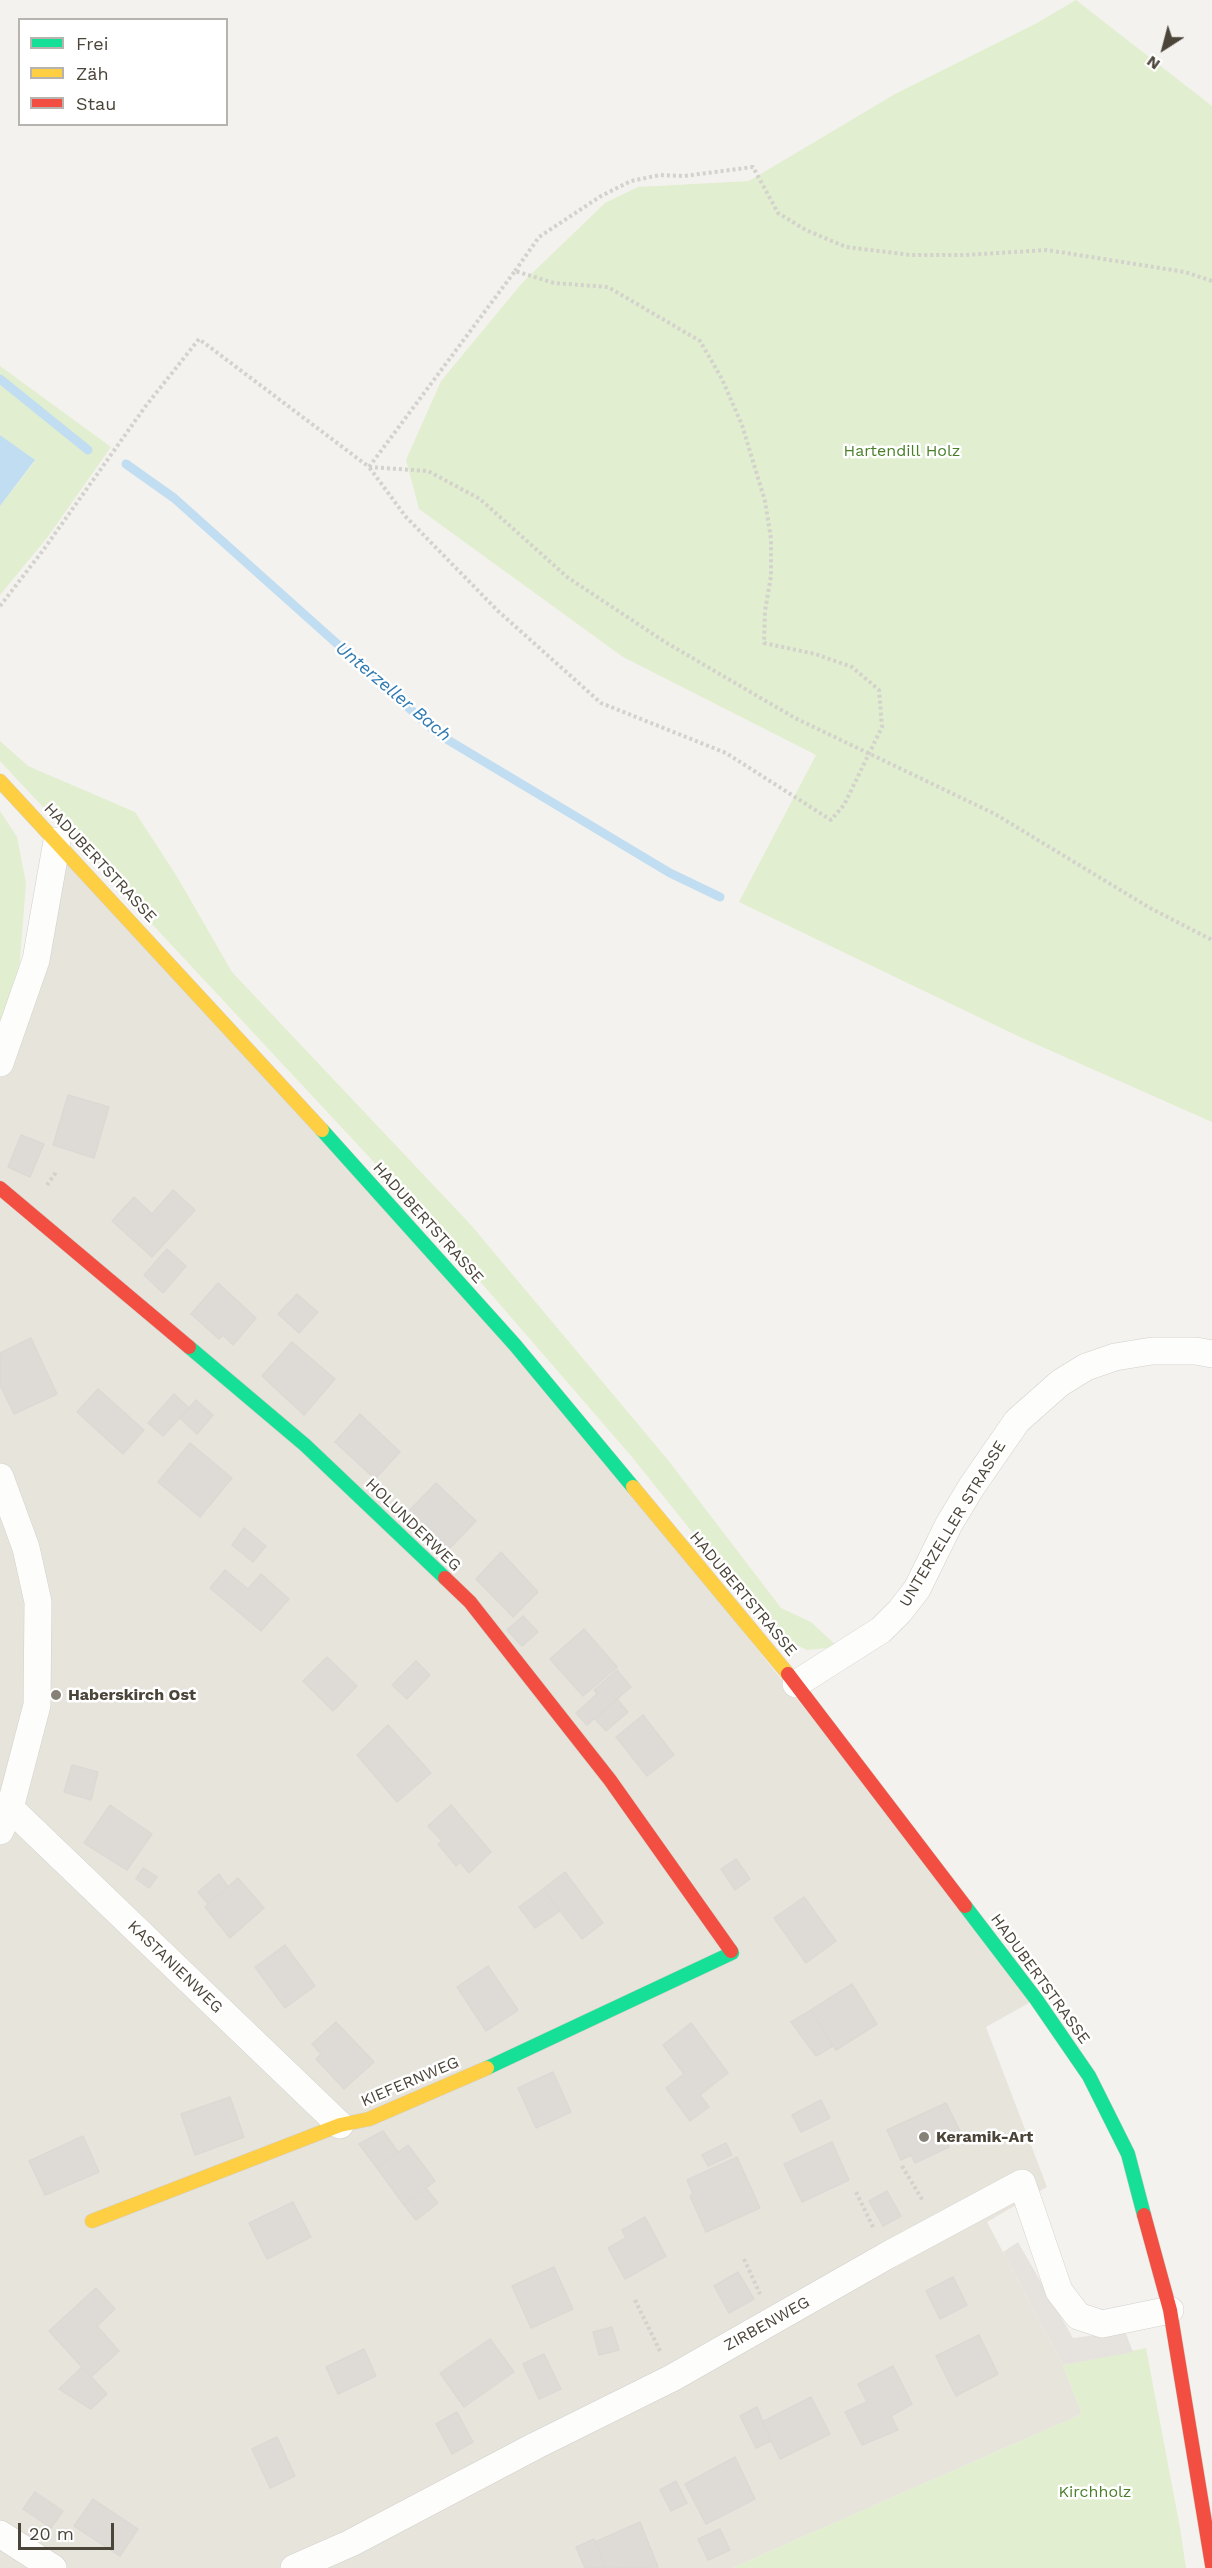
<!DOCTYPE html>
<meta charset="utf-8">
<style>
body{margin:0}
#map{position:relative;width:1212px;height:2568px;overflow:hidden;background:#f4f2ee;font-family:"Work Sans",sans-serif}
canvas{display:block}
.legend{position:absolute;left:18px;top:18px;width:210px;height:108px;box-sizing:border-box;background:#fff;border:2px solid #b7b4b0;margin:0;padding:8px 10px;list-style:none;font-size:18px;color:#4b4439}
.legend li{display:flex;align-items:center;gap:12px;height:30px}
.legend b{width:30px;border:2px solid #b7b4b0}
.north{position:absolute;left:1134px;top:18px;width:60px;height:60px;-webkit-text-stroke:4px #fff;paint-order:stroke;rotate:216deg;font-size:16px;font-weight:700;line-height:24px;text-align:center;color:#4b4439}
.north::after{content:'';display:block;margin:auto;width:21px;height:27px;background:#4b4439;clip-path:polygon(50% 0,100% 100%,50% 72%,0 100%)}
.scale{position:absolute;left:18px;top:2523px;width:96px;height:27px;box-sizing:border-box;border:3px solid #4b4439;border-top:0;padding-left:8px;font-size:18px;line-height:21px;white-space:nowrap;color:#4b4439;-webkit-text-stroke:4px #fff;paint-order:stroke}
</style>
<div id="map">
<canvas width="1212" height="2568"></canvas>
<ul class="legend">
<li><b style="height:8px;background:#16e098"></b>Frei</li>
<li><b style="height:8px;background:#ffcf43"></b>Zäh</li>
<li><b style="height:8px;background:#f24e42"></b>Stau</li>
</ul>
<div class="north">N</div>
<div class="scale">20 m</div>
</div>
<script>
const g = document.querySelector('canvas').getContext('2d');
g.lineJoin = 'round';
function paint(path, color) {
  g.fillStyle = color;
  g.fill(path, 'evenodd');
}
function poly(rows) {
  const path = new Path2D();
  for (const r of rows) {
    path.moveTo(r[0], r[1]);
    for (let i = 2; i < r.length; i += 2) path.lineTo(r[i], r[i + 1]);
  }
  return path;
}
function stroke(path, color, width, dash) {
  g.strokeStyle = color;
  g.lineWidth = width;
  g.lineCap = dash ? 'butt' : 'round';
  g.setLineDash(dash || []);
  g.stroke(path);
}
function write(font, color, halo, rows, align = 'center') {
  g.font = font + ' "Work Sans",sans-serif';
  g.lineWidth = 5;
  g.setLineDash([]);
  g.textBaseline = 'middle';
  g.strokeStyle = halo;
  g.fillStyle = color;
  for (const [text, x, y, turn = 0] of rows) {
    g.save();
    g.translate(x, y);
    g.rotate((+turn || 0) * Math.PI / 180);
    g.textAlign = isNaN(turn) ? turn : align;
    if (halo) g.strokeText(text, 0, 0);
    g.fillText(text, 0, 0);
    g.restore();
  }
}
paint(poly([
 [62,847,515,1345,1036,1999,986,2027,1047,2187,987,2222,1063,2365,1082,2414,732,2568,0,2568,0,1063]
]), '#e7e4dc');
paint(poly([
 [1076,0,1212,106,1212,1122,1022,1038,739,902,816,755,623,657,419,509,406,460,441,381,522,283,605,203,638,187,749,181,895,94,1037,23],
 [0,366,111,447,47,538,0,595,0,506,35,461,0,435],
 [0,741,28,766,135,812,176,875,232,972,471,1225,668,1460,781,1608,811,1622,838,1647,807,1650,773,1633,632,1457,413,1204,0,761],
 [0,811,17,837,26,883,19,972,0,1027],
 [1146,2348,1180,2528,1186,2568,732,2568,1082,2414,1063,2365]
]), '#e1eecf');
paint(poly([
 [1018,2242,1073,2338,1125,2331,1133,2352,1063,2365,1003,2252]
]), '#e6e3df');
paint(poly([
 [0,435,35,460,0,506]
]), '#c0ddf1');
stroke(poly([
 [0,379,88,450],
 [126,464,174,498,438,734,670,873,720,897]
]), '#c0ddf1', 9);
const building = poly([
 [68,1095,109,1107,94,1158,53,1145,68,1095],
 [21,1135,44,1144,30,1177,8,1167,21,1135],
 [173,1190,195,1210,152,1257,112,1221,134,1197,152,1214,173,1190],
 [167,1249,186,1266,163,1293,144,1275,167,1249],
 [218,1283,256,1318,233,1345,223,1335,219,1339,191,1314,218,1283],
 [297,1294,318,1312,299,1333,278,1314,297,1294],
 [31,1338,57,1394,14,1414,0,1385,0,1353,31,1338],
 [292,1342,335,1379,304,1415,262,1376,292,1342],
 [98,1389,144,1430,123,1454,77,1412,98,1389],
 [174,1394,189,1408,163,1436,148,1423,174,1394],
 [196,1400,213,1415,197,1434,180,1418,196,1400],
 [360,1414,400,1452,375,1479,335,1442,360,1414],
 [190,1443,232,1478,200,1517,158,1482,190,1443],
 [436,1483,476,1521,447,1551,408,1512,436,1483],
 [244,1528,266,1546,253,1562,232,1545,244,1528],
 [501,1552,538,1592,513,1617,476,1579,501,1552],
 [225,1570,248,1589,261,1574,289,1599,261,1631,210,1588,225,1570],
 [523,1616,538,1632,522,1646,507,1630,523,1616],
 [584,1629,617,1667,583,1696,550,1659,584,1629],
 [327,1657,357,1686,333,1711,303,1681,327,1657],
 [416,1661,430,1675,407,1699,392,1685,416,1661],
 [617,1670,631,1687,587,1725,576,1713,597,1694,594,1690,617,1670],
 [617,1699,628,1712,606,1731,595,1719,617,1699],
 [643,1715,674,1755,647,1776,616,1737,643,1715],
 [388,1725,431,1773,397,1802,357,1755,388,1725],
 [72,1765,98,1772,91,1800,64,1792,72,1765],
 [110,1805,152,1834,127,1870,84,1843,110,1805],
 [451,1805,491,1852,469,1873,460,1862,456,1866,438,1844,442,1841,428,1826,451,1805],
 [736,1859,750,1879,735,1890,721,1869,736,1859],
 [143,1868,157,1877,149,1888,136,1879,143,1868],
 [565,1872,603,1923,582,1939,543,1889,565,1872],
 [219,1874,228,1887,208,1904,198,1892,219,1874],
 [238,1878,264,1908,230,1938,205,1907,238,1878],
 [543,1889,560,1911,535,1928,519,1907,543,1889],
 [804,1897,836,1941,806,1963,774,1918,804,1897],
 [285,1945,315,1986,285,2008,255,1967,285,1945],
 [488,1966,518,2010,486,2031,457,1987,488,1966],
 [852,1984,877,2024,836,2050,811,2010,852,1984],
 [811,2010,833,2046,816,2056,791,2022,811,2010],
 [336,2022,374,2062,344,2089,316,2059,321,2054,312,2044,336,2022],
 [691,2023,728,2073,700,2095,709,2107,690,2121,666,2088,684,2074,663,2045,691,2023],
 [553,2072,571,2112,536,2128,518,2088,553,2072],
 [230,2097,244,2137,195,2155,181,2114,230,2097],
 [821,2100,830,2118,801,2132,792,2115,821,2100],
 [946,2103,960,2131,944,2139,949,2147,915,2163,911,2155,901,2160,887,2130,946,2103],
 [383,2131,398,2152,377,2168,359,2144,383,2131],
 [83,2136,99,2172,45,2195,29,2161,83,2136],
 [832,2142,849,2180,802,2202,784,2164,832,2142],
 [726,2143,732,2155,708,2166,702,2155,726,2143],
 [408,2145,435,2181,404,2205,377,2168,408,2145],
 [737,2157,760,2208,706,2232,690,2196,693,2194,687,2180,737,2157],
 [426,2188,438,2203,416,2220,404,2205,426,2188],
 [887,2191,901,2216,883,2226,869,2201,887,2191],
 [293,2202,311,2237,267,2259,249,2223,293,2202],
 [645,2217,666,2256,625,2279,608,2248,626,2238,622,2230,645,2217],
 [554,2267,573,2309,531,2328,512,2286,554,2267],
 [738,2272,754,2299,729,2313,714,2286,738,2272],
 [953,2277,967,2305,940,2319,926,2291,953,2277],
 [96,2288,115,2309,97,2326,119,2351,91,2377,49,2331,96,2288],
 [612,2327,619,2350,599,2355,593,2332,612,2327],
 [979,2335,998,2374,956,2396,936,2356,979,2335],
 [490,2339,514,2372,464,2407,440,2373,490,2339],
 [364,2349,376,2376,338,2394,326,2367,364,2349],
 [544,2354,561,2389,539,2399,523,2364,544,2354],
 [893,2366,912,2404,891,2416,898,2430,862,2445,845,2412,867,2402,858,2384,893,2366],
 [82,2367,107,2394,91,2409,59,2389,82,2367],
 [811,2397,830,2434,780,2459,762,2422,811,2397],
 [757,2407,771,2441,756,2448,740,2416,757,2407],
 [457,2412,473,2442,452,2454,436,2424,457,2412],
 [277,2437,295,2476,270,2488,252,2449,277,2437],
 [735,2457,755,2499,706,2524,685,2484,735,2457],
 [676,2481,687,2503,671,2511,660,2490,676,2481],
 [35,2492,63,2511,51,2528,23,2509,35,2492],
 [93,2499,138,2529,120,2556,74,2526,93,2499],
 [640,2522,658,2567,606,2568,595,2542,640,2522],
 [720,2529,730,2550,708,2560,698,2539,720,2529],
 [594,2539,595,2542,606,2568,585,2568,576,2547,594,2539]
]);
paint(building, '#dedbd6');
stroke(building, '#dcd9d4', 1.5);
const street = poly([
 [0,1063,36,960,57,841],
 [0,1477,26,1548,38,1602,37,1705,10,1808,0,1831],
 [796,1684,881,1630,900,1611,917,1589,949,1524,972,1486,1017,1421,1060,1383,1086,1367,1115,1357,1152,1351,1196,1351,1212,1354],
 [10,1808,340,2125],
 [0,2534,53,2568],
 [294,2568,351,2543,535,2446,672,2378,888,2255,1022,2183,1059,2291,1078,2316,1102,2324,1170,2310]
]);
const fast = poly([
 [322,1130,515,1345,633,1487],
 [189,1347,305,1445,445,1578],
 [965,1906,1036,1999,1089,2076,1128,2154,1144,2215],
 [487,2068,732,1953,731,1951]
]);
const slow = poly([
 [0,781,322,1130],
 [633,1487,788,1674],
 [92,2221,340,2125,369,2119,487,2068]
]);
const jam = poly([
 [0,1188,189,1347],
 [445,1578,470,1602,610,1780,731,1951],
 [788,1674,965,1906],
 [1144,2215,1170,2310,1212,2565]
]);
stroke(street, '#d2d0cb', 28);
stroke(fast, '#d3cfc5', 15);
stroke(slow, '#d3cfc5', 15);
stroke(jam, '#d3cfc5', 15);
stroke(poly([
 [515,271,539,237,601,196,631,181,660,175,684,176,753,167,778,213,806,230,846,247,911,255,965,255,1047,250,1185,272,1212,281],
 [369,467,428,471,480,499,567,577,665,642,795,718,995,814,1150,908,1212,940],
 [0,606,44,549,145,407,199,339,369,467,515,271,554,283,608,287,700,341,722,379,742,425,765,501,771,539,771,576,765,611,764,643,815,654,852,667,879,690,882,727,844,805,831,820,726,753,601,703,498,611,406,517,369,467],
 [47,1185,57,1171],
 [902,2166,923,2201],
 [856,2192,874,2229],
 [744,2259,760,2294],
 [635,2300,660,2351]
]), '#d3d2cc', 4, [3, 3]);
stroke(street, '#fdfdfc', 27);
stroke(fast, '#16e098', 14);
stroke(slow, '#ffcf43', 14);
stroke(jam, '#f24e42', 14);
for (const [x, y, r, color] of [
 [56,1695,6,"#868178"],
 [924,2137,6,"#868178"]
]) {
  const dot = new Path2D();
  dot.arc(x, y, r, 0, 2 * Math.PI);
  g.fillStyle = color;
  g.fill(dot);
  stroke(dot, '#fff', 2);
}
write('16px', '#4a7f2a', '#fff', [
 ["Hartendill Holz",902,451],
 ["Kirchholz",1095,2492]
]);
write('16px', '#4b4439', '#fff', [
 ["HADUBERTSTRASSE",100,863,47],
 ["HADUBERTSTRASSE",428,1223,48],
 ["UNTERZELLER STRASSE",953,1524,-59],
 ["HOLUNDERWEG",413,1525,44],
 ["HADUBERTSTRASSE",743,1594,50],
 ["KASTANIENWEG",175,1967,44],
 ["HADUBERTSTRASSE",1040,1979,54],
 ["KIEFERNWEG",410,2082,-23],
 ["ZIRBENWEG",767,2324,-29]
]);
write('bold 16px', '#4b4439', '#fff', [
 ["Haberskirch Ost",68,1695],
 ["Keramik-Art",936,2137]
], 'left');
write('italic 18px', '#2e7ab2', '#fff', [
 ["Unterzeller Bach",393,692,40]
]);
</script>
